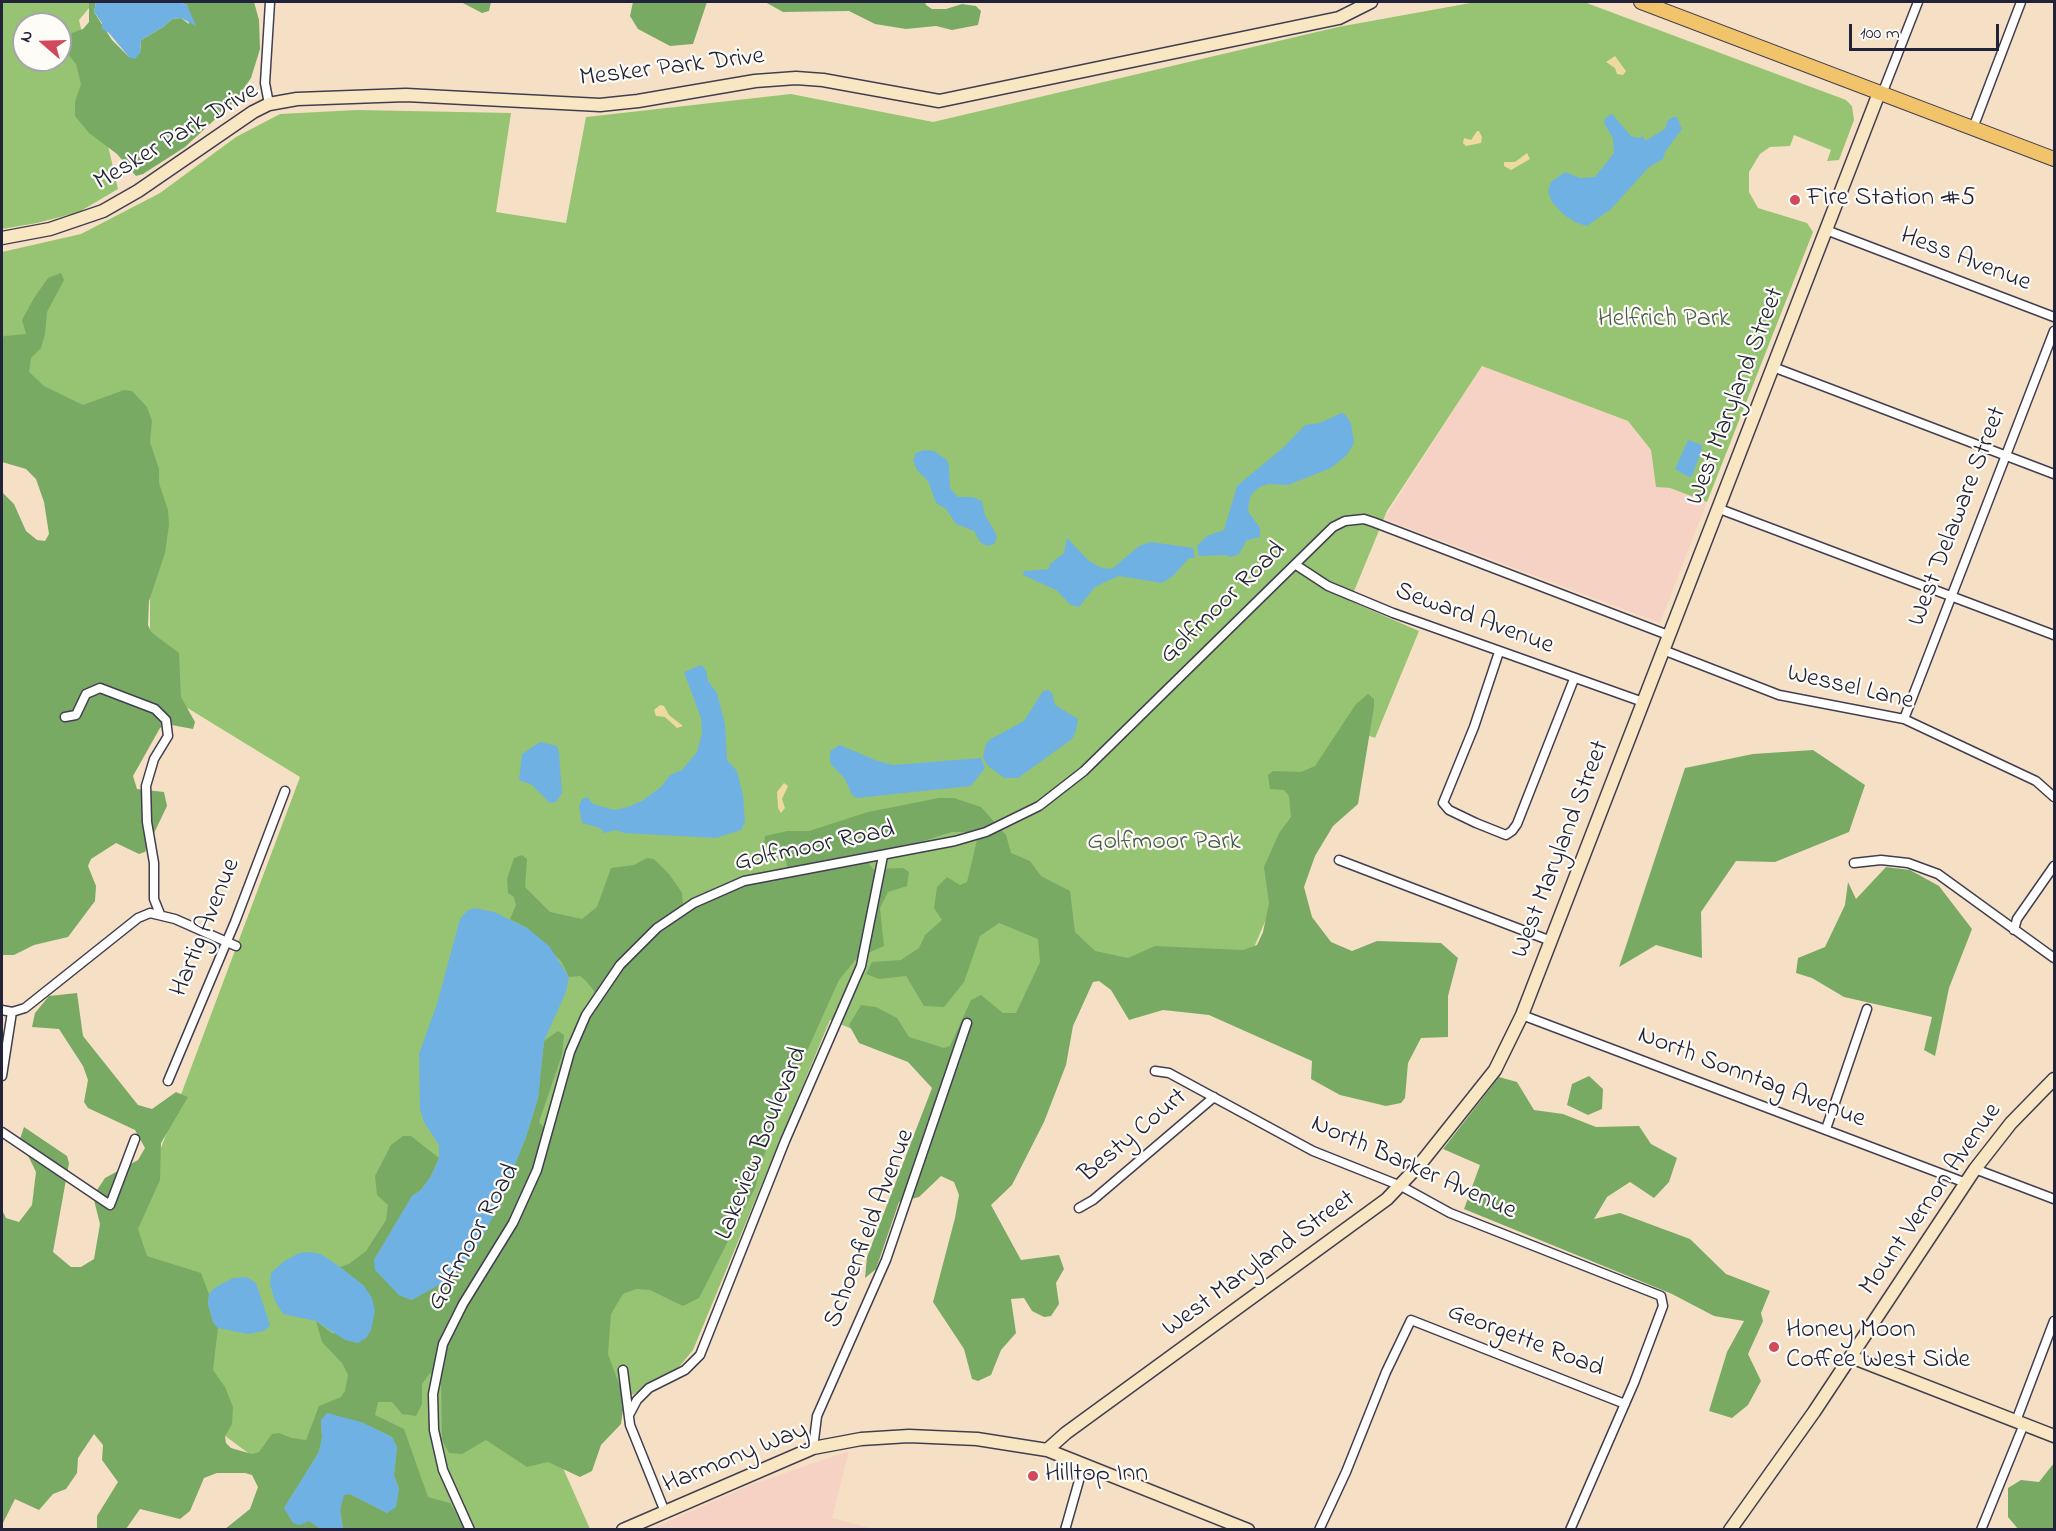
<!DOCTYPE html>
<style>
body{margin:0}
#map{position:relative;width:2056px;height:1531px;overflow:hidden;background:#f5e0c5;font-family:"Indie Flower",sans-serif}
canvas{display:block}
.frame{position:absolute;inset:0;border:3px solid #22223b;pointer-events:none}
.north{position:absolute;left:12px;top:12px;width:60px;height:60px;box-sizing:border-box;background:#fdfcf7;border:2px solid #a5a5ac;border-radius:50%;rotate:290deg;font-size:16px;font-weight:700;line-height:24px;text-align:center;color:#22223b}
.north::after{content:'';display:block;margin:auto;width:21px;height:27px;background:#d1495b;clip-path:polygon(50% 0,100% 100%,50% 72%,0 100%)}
.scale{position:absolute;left:1849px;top:24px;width:150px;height:27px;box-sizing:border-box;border:3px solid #22223b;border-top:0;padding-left:8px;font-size:18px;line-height:21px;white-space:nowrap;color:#22223b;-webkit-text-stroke:4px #fdfcf7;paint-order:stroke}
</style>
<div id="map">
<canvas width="2056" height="1531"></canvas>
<div class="frame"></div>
<div class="north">N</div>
<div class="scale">100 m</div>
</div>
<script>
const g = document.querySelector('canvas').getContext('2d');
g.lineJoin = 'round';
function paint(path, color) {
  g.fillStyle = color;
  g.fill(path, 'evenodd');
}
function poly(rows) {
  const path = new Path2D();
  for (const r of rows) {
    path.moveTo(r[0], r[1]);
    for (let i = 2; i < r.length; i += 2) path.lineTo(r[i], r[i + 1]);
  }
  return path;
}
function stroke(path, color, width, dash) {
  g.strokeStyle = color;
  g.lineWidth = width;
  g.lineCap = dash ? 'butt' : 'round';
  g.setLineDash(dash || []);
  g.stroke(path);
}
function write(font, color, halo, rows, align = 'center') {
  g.font = font + ' "Indie Flower",sans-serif';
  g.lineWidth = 4.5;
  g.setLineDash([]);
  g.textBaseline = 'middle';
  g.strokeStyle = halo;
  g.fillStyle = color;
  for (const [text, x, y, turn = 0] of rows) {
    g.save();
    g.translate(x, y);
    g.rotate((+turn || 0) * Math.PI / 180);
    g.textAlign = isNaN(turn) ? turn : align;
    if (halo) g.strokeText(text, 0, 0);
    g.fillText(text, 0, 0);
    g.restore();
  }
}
paint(poly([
 [1482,366,1628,421,1651,450,1656,487,1670,488,1707,502,1660,623,1384,519],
 [849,1451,832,1518,875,1529,651,1529,750,1485]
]), '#f6d2c4');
paint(poly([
 [2,2,94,2,79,20,118,189,79,212,37,223,2,229],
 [24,24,60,24,60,60,24,60],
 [1476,2,1584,2,1846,100,1852,106,1854,120,1839,160,1827,161,1831,150,1794,135,1790,146,1770,147,1760,154,1749,172,1749,192,1758,208,1807,223,1813,232,1707,502,1670,488,1656,487,1651,450,1628,421,1482,366,1387,511,1350,601,1419,631,1375,738,1348,728,1243,973,1089,966,958,1072,830,1020,693,1350,679,1367,634,1394,548,1434,590,1529,259,1529,263,1464,209,1424,122,1252,300,777,150,685,150,493,2,425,2,252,81,234,160,193,236,137,280,114,357,110,511,113,496,212,566,223,586,117,791,94,933,122,1338,27]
]), '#97c472');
paint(poly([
 [89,2,96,2,94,12,112,40,129,57,140,53,141,40,163,27,172,19,181,18,189,24,187,5,179,2,254,2,259,20,260,49,251,78,235,101,185,147,143,174,136,176,117,154,89,133,75,116,75,102,81,84,76,64,67,53,66,45,72,33,83,29,89,22],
 [461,2,491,2,489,11,482,13],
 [633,2,707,2,693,44,670,46,638,29,630,16],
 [765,2,925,2,926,5,932,9,946,9,962,4,976,6,981,11,978,25,952,30,936,26,906,29,875,24,849,11,783,12],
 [61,273,64,280,47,312,45,334,41,348,31,358,29,372,44,386,83,405,124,390,132,391,147,407,152,421,150,442,159,469,159,483,168,510,169,525,165,553,149,601,148,625,151,632,179,653,181,697,195,722,193,729,166,724,160,728,133,776,137,789,164,792,167,806,145,852,139,854,116,843,91,859,88,866,96,886,95,901,68,937,34,945,14,955,2,955,2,492,14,504,26,531,37,540,45,541,49,534,44,502,36,479,26,469,2,462,2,339,4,336,26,334,22,320,34,298,48,278],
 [1368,694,1374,699,1374,707,1358,804,1333,826,1315,856,1304,887,1312,917,1331,942,1352,951,1377,941,1441,943,1458,958,1448,996,1448,1037,1421,1038,1408,1063,1405,1098,1401,1103,1386,1106,1340,1095,1311,1079,1312,1061,1209,1015,1163,1010,1129,1020,1111,990,1099,981,1093,982,1073,1026,1066,1065,1044,1122,1012,1185,991,1205,1021,1260,1059,1255,1064,1269,1056,1283,1059,1304,1051,1316,1044,1317,1032,1311,1024,1298,1011,1299,1016,1333,1001,1350,991,1375,978,1381,972,1379,964,1349,933,1302,955,1218,959,1195,954,1182,941,1176,919,1197,899,1202,876,1269,865,1278,867,1257,932,1088,908,1062,859,1043,849,1025,861,1005,876,1007,897,1018,909,1037,944,1048,950,1046,971,1000,981,995,1003,1013,1016,1013,1040,962,1038,939,999,923,980,936,964,982,944,1007,924,1006,906,976,879,979,866,974,872,962,901,960,919,948,925,935,942,920,934,908,937,887,947,877,960,885,967,882,977,840,967,832,952,832,872,857,869,864,873,869,903,868,909,872,907,886,888,892,880,908,884,946,857,958,839,980,771,1131,755,1188,699,1298,683,1306,650,1290,636,1289,623,1294,611,1314,608,1354,623,1395,623,1410,621,1424,601,1445,592,1471,580,1477,548,1462,527,1467,486,1440,462,1454,449,1453,442,1440,441,1381,430,1373,422,1384,422,1404,416,1416,402,1414,392,1402,378,1402,375,1415,404,1429,428,1497,450,1503,465,1529,343,1529,340,1509,343,1495,350,1494,387,1513,399,1489,394,1475,397,1447,392,1437,361,1422,321,1420,322,1437,319,1452,284,1508,300,1524,309,1521,321,1529,225,1529,250,1509,258,1487,252,1475,245,1473,217,1473,204,1478,190,1511,180,1519,140,1509,126,1529,97,1529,97,1516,118,1482,102,1460,103,1445,94,1434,78,1458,77,1473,66,1489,53,1494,39,1510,15,1499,2,1525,2,1210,6,1218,19,1222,32,1205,36,1172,20,1139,24,1127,67,1156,69,1163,53,1252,71,1267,81,1267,94,1259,100,1224,93,1196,105,1178,138,1160,145,1148,135,1130,88,1108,84,1102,88,1080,83,1066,59,1029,32,1027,35,1013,49,996,77,993,83,1036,138,1105,152,1109,176,1092,188,1097,161,1143,160,1180,138,1229,147,1256,201,1273,209,1294,208,1304,213,1322,218,1328,213,1370,225,1387,233,1407,232,1424,225,1436,226,1443,231,1448,252,1454,259,1452,272,1434,279,1433,292,1438,306,1440,319,1406,341,1397,345,1391,348,1375,342,1363,322,1342,316,1321,333,1334,364,1286,340,1267,349,1264,366,1251,386,1220,388,1205,377,1195,375,1176,391,1145,403,1136,411,1136,439,1158,431,1176,421,1190,412,1196,374,1260,399,1295,412,1300,429,1289,497,1209,526,1137,538,1098,544,1041,558,1031,564,1035,562,1055,539,1122,544,1128,551,1129,573,1051,598,1004,595,992,586,981,580,976,569,977,561,961,527,928,510,919,516,905,514,897,508,893,507,879,514,858,522,855,527,859,525,887,550,912,582,919,597,907,611,868,634,865,647,858,654,859,669,874,682,893,683,906,690,909,733,887,783,874,787,867,786,860,768,849,764,843,765,836,787,831,809,831,868,812,939,798,954,798,981,807,1006,835,1011,853,1030,861,1041,876,1070,891,1075,932,1095,951,1128,958,1155,946,1243,950,1257,945,1263,932,1269,903,1264,867,1279,833,1291,817,1289,796,1284,790,1270,789,1268,775,1273,771,1301,772,1315,766,1356,704],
 [1813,750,1865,785,1849,832,1775,862,1736,861,1701,912,1702,958,1656,945,1619,967,1685,768,1753,754],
 [1886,867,1910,870,1939,886,1972,929,1949,988,1935,1056,1924,1050,1932,1017,1844,997,1812,978,1796,973,1798,958,1825,947,1845,905,1848,882,1856,899],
 [1589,1076,1603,1089,1602,1109,1588,1115,1567,1105,1572,1084],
 [1499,1077,1517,1082,1534,1110,1563,1114,1596,1127,1639,1126,1651,1144,1677,1158,1669,1182,1654,1198,1630,1182,1607,1197,1594,1219,1620,1213,1690,1239,1726,1274,1770,1291,1761,1313,1763,1321,1748,1354,1761,1381,1748,1405,1732,1418,1709,1411,1727,1352,1744,1321,1714,1316,1672,1294,1464,1209,1480,1165,1443,1149],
 [2054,1463,2054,1529,2018,1529,2008,1517,2008,1488,2021,1480,2039,1482]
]), '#79aa64');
paint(poly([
 [1615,56,1626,71,1623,75,1617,74,1615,68,1606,62],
 [1477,131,1479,131,1482,137,1481,143,1466,146,1463,143,1464,138,1471,140],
 [1527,153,1530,159,1511,170,1504,166,1504,162,1515,162],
 [660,705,664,706,669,715,683,726,677,728,665,717,656,716,654,710],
 [784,783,788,786,782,799,785,808,781,813,778,808,777,792]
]), '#eeda9e');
paint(poly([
 [96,2,179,2,187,5,196,26,181,18,172,19,163,27,141,40,140,53,135,59,129,57,109,33,102,29,102,23,94,12],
 [1612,114,1631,136,1638,138,1643,136,1645,141,1665,129,1668,120,1673,117,1677,117,1682,129,1665,152,1663,159,1649,167,1611,209,1587,226,1577,223,1564,215,1552,202,1548,192,1551,182,1565,172,1580,178,1595,177,1614,153,1613,138,1604,123,1606,117],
 [1341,413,1345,414,1351,423,1354,443,1347,455,1331,468,1288,485,1268,484,1258,488,1251,495,1248,507,1249,513,1260,528,1260,537,1247,540,1239,554,1231,557,1226,555,1199,556,1197,546,1207,536,1224,530,1237,486,1284,447,1305,425,1320,423],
 [1688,440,1702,445,1702,449,1692,476,1689,477,1675,469],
 [924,450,934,451,947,460,949,466,950,488,958,497,973,497,982,501,985,515,995,532,997,538,994,544,987,546,980,542,974,531,956,524,946,509,936,503,928,481,917,470,913,460,916,453],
 [1067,538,1089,561,1102,568,1112,569,1139,546,1151,542,1193,548,1195,558,1189,558,1173,576,1162,583,1119,576,1107,581,1095,587,1079,607,1071,605,1056,590,1023,575,1024,571,1049,569,1050,564,1064,553],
 [701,665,706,670,708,681,717,693,725,724,727,760,737,771,743,795,745,822,741,830,716,838,624,833,616,830,604,833,600,828,582,823,579,806,582,799,587,797,593,804,614,810,628,807,642,801,661,787,670,775,682,770,697,752,702,733,701,718,684,672],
 [1048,690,1052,693,1055,705,1078,719,1076,731,1072,739,1018,778,1004,778,987,765,983,757,985,747,989,740,1024,721,1043,691],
 [540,742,557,746,559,753,562,793,556,802,550,803,532,785,519,780,522,754],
 [840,745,875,760,893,765,981,758,985,768,971,786,857,798,852,795,845,779,830,763,830,751],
 [475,908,494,912,527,928,549,946,569,977,566,992,544,1041,538,1098,526,1137,497,1209,474,1253,453,1277,412,1300,399,1295,375,1270,374,1260,412,1196,421,1190,431,1176,439,1158,439,1145,424,1122,420,1110,419,1054,437,1004,460,919,468,910],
 [310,1252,321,1254,340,1267,364,1286,372,1298,375,1311,371,1330,366,1338,358,1343,345,1340,316,1321,283,1314,275,1301,270,1284,271,1273,283,1262,299,1253],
 [247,1277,256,1283,270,1325,264,1331,247,1334,218,1328,213,1322,208,1304,209,1294,214,1288,233,1278],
 [327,1413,361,1422,392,1437,397,1447,394,1475,399,1489,396,1507,387,1513,350,1494,344,1495,340,1510,343,1529,321,1529,309,1521,300,1525,293,1523,284,1508,319,1452,322,1437,321,1420]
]), '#70b1e4');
const street = poly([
 [1882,94,1918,2],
 [269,104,265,83,270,2],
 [1973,128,2021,2],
 [1826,230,2054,317],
 [1773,367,2054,474],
 [1717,508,2054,635],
 [1296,565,1328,586,1393,613,1643,702],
 [1663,650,1779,695,1904,719,2036,781,2054,797],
 [1499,652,1474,727,1443,803,1449,810,1476,823,1506,835,1512,831,1517,824,1574,679],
 [65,717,76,715,86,694,100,688,155,709,166,720,168,736,154,759,146,786,147,822,154,863,154,899,160,914],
 [1904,719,2054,331],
 [1339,860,1551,941],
 [1854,863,1881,860,1908,863,1938,874,2054,958],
 [2014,930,2017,919,2054,866],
 [2,1010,12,1012,25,1008,138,918,150,913,175,919,236,946],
 [1522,1015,1966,1183],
 [1155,1071,1169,1073,1313,1151,1401,1186,1450,1213,1661,1296,1663,1306,1634,1383,1570,1530],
 [2,1076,12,1012],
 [168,1081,235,922,285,791],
 [1826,1129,1867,1009],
 [2,1132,110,1205,135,1139],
 [1975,1169,2054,1199],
 [1079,1208,1093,1200,1214,1097],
 [623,1370,630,1425,665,1512],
 [629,1415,637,1400,649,1388,685,1370,700,1355,785,1141,861,966,883,856],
 [2016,1421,2054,1321],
 [813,1448,817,1416,886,1260,967,1023],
 [470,1530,443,1470,434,1430,433,1394,443,1344,463,1304,513,1223,537,1170,570,1052,586,1015,620,965,657,928,694,903,744,881,955,841,986,832,1039,806,1084,771,1333,527,1345,521,1364,519,1373,522,1668,635],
 [1065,1530,1084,1463],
 [1319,1530,1346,1472,1386,1372,1411,1320,1625,1404],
 [1981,1530,2024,1424]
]);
const secondary = poly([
 [2,238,50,229,103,211,138,191,253,112,269,104,297,99,406,95,600,105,638,101,755,81,796,78,823,80,939,101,1339,18,1371,2],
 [1851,1357,2054,1436],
 [1047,1450,1066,1433,1387,1199,1421,1163,1495,1070,1522,1015,1879,93],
 [623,1530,813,1448,861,1439,909,1436,977,1439,1047,1450,1248,1530],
 [1730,1530,1814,1412,1975,1169,2011,1123,2054,1079]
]);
const primary = poly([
 [1641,2,2054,159]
]);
stroke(street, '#423e50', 11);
stroke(secondary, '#423e50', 15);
stroke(primary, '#423e50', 16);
stroke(street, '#fff', 8);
stroke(secondary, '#f9e7c3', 12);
stroke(primary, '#f1c36a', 14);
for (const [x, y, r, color] of [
 [1795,200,6,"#d1495b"],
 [1774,1347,6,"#d1495b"],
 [1033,1476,6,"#d1495b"]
]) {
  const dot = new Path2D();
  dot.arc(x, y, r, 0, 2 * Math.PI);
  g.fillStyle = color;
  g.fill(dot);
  stroke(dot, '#fdfcf7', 2);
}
write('26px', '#22223b', '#fdfcf7', [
 ["Mesker Park Drive",672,69,-7],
 ["Mesker Park Drive",177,138,-31],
 ["Hess Avenue",1965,261,21],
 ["West Maryland Street",1737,397,-69],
 ["West Delaware Street",1959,517,-69],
 ["Golfmoor Road",1224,604,-44],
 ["Seward Avenue",1474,620,20],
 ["Wessel Lane",1850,689,13],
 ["Golfmoor Road",815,848,-12],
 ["West Maryland Street",1562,850,-69],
 ["Hartig Avenue",207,928,-68],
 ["North Sonntag Avenue",1751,1079,21],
 ["Besty Court",1134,1137,-40],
 ["Lakeview Boulevard",763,1144,-68],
 ["North Barker Avenue",1413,1169,24],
 ["Mount Vernon Avenue",1932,1200,-55],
 ["Schoenfield Avenue",871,1229,-69],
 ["Golfmoor Road",475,1238,-61],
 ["West Maryland Street",1260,1265,-36],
 ["Georgette Road",1525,1342,21],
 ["Harmony Way",736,1459,-22]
]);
write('26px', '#22223b', '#fdfcf7', [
 ["Fire Station #5",1807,200],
 ["Honey Moon",1786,1332],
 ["Coffee West Side",1786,1362],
 ["Hilltop Inn",1045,1476]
], 'left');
write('26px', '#4b5b4e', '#fdfcf7', [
 ["Helfrich Park",1664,321],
 ["Golfmoor Park",1164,844]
]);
</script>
